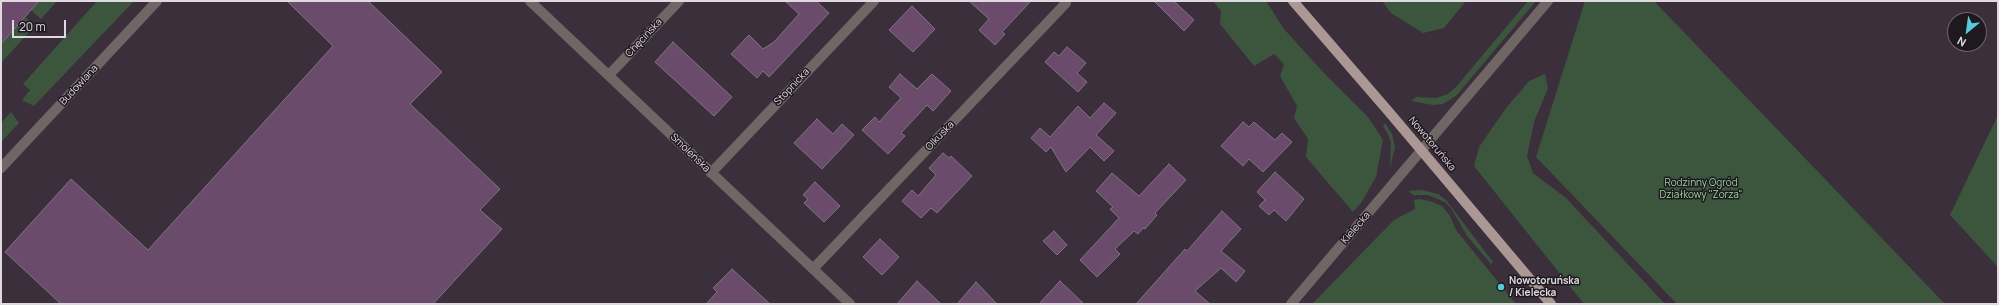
<!DOCTYPE html>
<meta charset="utf-8">
<style>
body{margin:0}
#map{position:relative;width:1999px;height:305px;overflow:hidden;background:#3b2f3b;font-family:Manrope,sans-serif}
canvas{display:block}
.frame{position:absolute;inset:0;border:2px solid #e0d9e0;pointer-events:none}
.north{position:absolute;left:1947px;top:12px;width:40px;height:40px;box-sizing:border-box;background:#1e191e;border:1px solid #6c666c;border-radius:50%;rotate:209deg;font-size:11px;font-weight:700;line-height:16px;text-align:center;color:#e0d9e0}
.north::after{content:'';display:block;margin:auto;width:14px;height:18px;background:#53cbdc;clip-path:polygon(50% 0,100% 100%,50% 72%,0 100%)}
.scale{position:absolute;left:12px;top:20px;width:54px;height:18px;box-sizing:border-box;border:2px solid #e0d9e0;border-top:0;padding-left:5px;font-size:12px;line-height:14px;white-space:nowrap;color:#e0d9e0;-webkit-text-stroke:3px #1e191e;paint-order:stroke}
</style>
<div id="map">
<canvas width="1999" height="305"></canvas>
<div class="frame"></div>
<div class="north">N</div>
<div class="scale">20 m</div>
</div>
<script>
const g = document.querySelector('canvas').getContext('2d');
g.lineJoin = 'round';
function paint(path, color) {
  g.fillStyle = color;
  g.fill(path, 'evenodd');
}
function poly(rows) {
  const path = new Path2D();
  for (const r of rows) {
    path.moveTo(r[0], r[1]);
    for (let i = 2; i < r.length; i += 2) path.lineTo(r[i], r[i + 1]);
  }
  return path;
}
function stroke(path, color, width, dash) {
  g.strokeStyle = color;
  g.lineWidth = width;
  g.lineCap = dash ? 'butt' : 'round';
  g.setLineDash(dash || []);
  g.stroke(path);
}
function write(font, color, halo, rows, align = 'center') {
  g.font = font + ' Manrope,sans-serif';
  g.lineWidth = 3;
  g.setLineDash([]);
  g.textBaseline = 'middle';
  g.strokeStyle = halo;
  g.fillStyle = color;
  for (const [text, x, y, turn = 0] of rows) {
    g.save();
    g.translate(x, y);
    g.rotate((+turn || 0) * Math.PI / 180);
    g.textAlign = isNaN(turn) ? turn : align;
    if (halo) g.strokeText(text, 0, 0);
    g.fillText(text, 0, 0);
    g.restore();
  }
}
paint(poly([
 [39,1,57,1,41,19,31,10],
 [97,1,134,1,34,106,22,100,30,90,23,84],
 [1213,1,1266,1,1284,29,1324,73,1368,117,1383,140,1376,177,1361,203,1353,212,1306,157,1308,139,1294,118,1297,106,1280,76,1284,64,1274,54,1254,66,1220,24,1221,11],
 [1382,1,1466,1,1444,28,1423,33,1391,13],
 [1528,1,1536,1,1456,96,1443,104,1433,105,1411,101,1416,97,1436,98,1448,94,1456,87],
 [1585,1,1654,1,1945,304,1677,304,1536,157],
 [25,17,35,26,1,63,1,41,3,42],
 [1545,74,1548,88,1534,122,1527,156,1533,173,1566,198,1665,304,1584,304,1474,166,1479,147,1506,108,1529,81],
 [11,112,19,123,1,142,1,123],
 [1998,115,1998,267,1950,215],
 [1385,123,1392,134,1395,147,1390,168,1391,143,1389,136,1383,126],
 [1422,190,1438,194,1446,200,1493,262,1491,264,1467,236,1451,208,1445,202,1428,195,1413,195,1409,191],
 [1419,199,1430,201,1442,206,1450,216,1456,230,1516,304,1312,304,1394,220,1415,209,1414,200]
]), '#3b563d');
const building = poly([
 [1,1,39,1,1,44,1,1],
 [287,1,368,1,442,72,410,104,500,189,480,210,502,229,433,304,61,304,5,252,71,179,148,250,333,46,287,1],
 [785,1,816,1,829,13,769,77,763,71,757,78,731,54,749,35,763,49,774,42,799,14,785,1],
 [969,1,1031,1,1002,32,1005,34,995,45,979,30,989,19,969,1],
 [1154,1,1174,1,1194,20,1184,31,1154,1],
 [912,6,935,29,913,52,889,30,912,6],
 [673,42,732,97,714,116,655,62,673,42],
 [1067,47,1086,63,1077,73,1087,82,1078,92,1045,62,1054,52,1059,56,1067,47],
 [900,74,917,89,932,74,951,91,933,111,927,105,901,133,905,136,888,154,862,130,875,117,879,122,901,98,889,87,900,74],
 [1104,103,1116,113,1096,135,1114,151,1104,161,1090,147,1066,172,1051,147,1046,152,1031,138,1040,128,1050,137,1078,106,1090,118,1104,103],
 [817,119,833,134,842,124,854,135,822,169,794,143,817,119],
 [1243,122,1249,127,1254,122,1275,140,1282,133,1292,142,1263,172,1249,159,1243,166,1221,146,1243,122],
 [943,153,949,158,951,156,972,176,937,213,931,208,921,218,902,201,912,190,918,196,936,175,929,168,943,153],
 [1169,164,1186,180,1155,213,1157,215,1145,229,1143,228,1138,234,1134,231,1115,249,1120,254,1097,277,1080,260,1119,218,1110,209,1113,207,1096,191,1112,173,1139,196,1169,164],
 [1275,172,1304,199,1286,221,1274,210,1269,215,1259,206,1265,200,1257,192,1275,172],
 [815,182,840,206,824,222,804,203,808,199,803,195,815,182],
 [1222,211,1241,229,1221,251,1245,271,1236,282,1221,268,1195,291,1210,304,1136,304,1185,249,1187,251,1222,211],
 [1054,231,1067,245,1057,255,1043,241,1054,231],
 [880,239,899,257,882,275,863,257,880,239],
 [732,269,770,304,706,304,717,292,713,288,732,269],
 [917,281,941,304,897,304,917,281],
 [1060,281,1084,304,1039,304,1060,281],
 [976,282,997,304,957,304,976,282]
]);
paint(building, '#6a4b6b');
stroke(building, '#807381', 1);
stroke(poly([
 [530,1,850,304],
 [609,75,679,1],
 [1,168,157,1],
 [711,173,874,1],
 [813,269,1066,3,1064,1],
 [1291,304,1548,1]
]), '#706665', 10);
stroke(poly([
 [1293,1,1389,112,1551,304]
]), '#ab9895', 10);
for (const [x, y, r, color] of [
 [1501,287,4,"#53cbdc"]
]) {
  const dot = new Path2D();
  dot.arc(x, y, r, 0, 2 * Math.PI);
  g.fillStyle = color;
  g.fill(dot);
  stroke(dot, '#1e191e', 1.5);
}
write('10px', '#e0d9e0', '#1e191e', [
 ["Chęcińska",644,38,-47],
 ["Budowlana",79,85,-47],
 ["Stopnicka",792,87,-47],
 ["Olkuska",940,136,-46],
 ["Nowotoruńska",1432,144,50],
 ["Smoleńska",690,153,44],
 ["Kielecka",1356,228,-49]
]);
write('10px', '#9cd4a1', '#1e191e', [
 ["Rodzinny Ogród",1701,183],
 ["Działkowy \"Zorza\"",1701,195]
]);
write('bold 10px', '#e0d9e0', '#1e191e', [
 ["Nowotoruńska",1509,281],
 ["/ Kielecka",1509,293]
], 'left');
</script>
